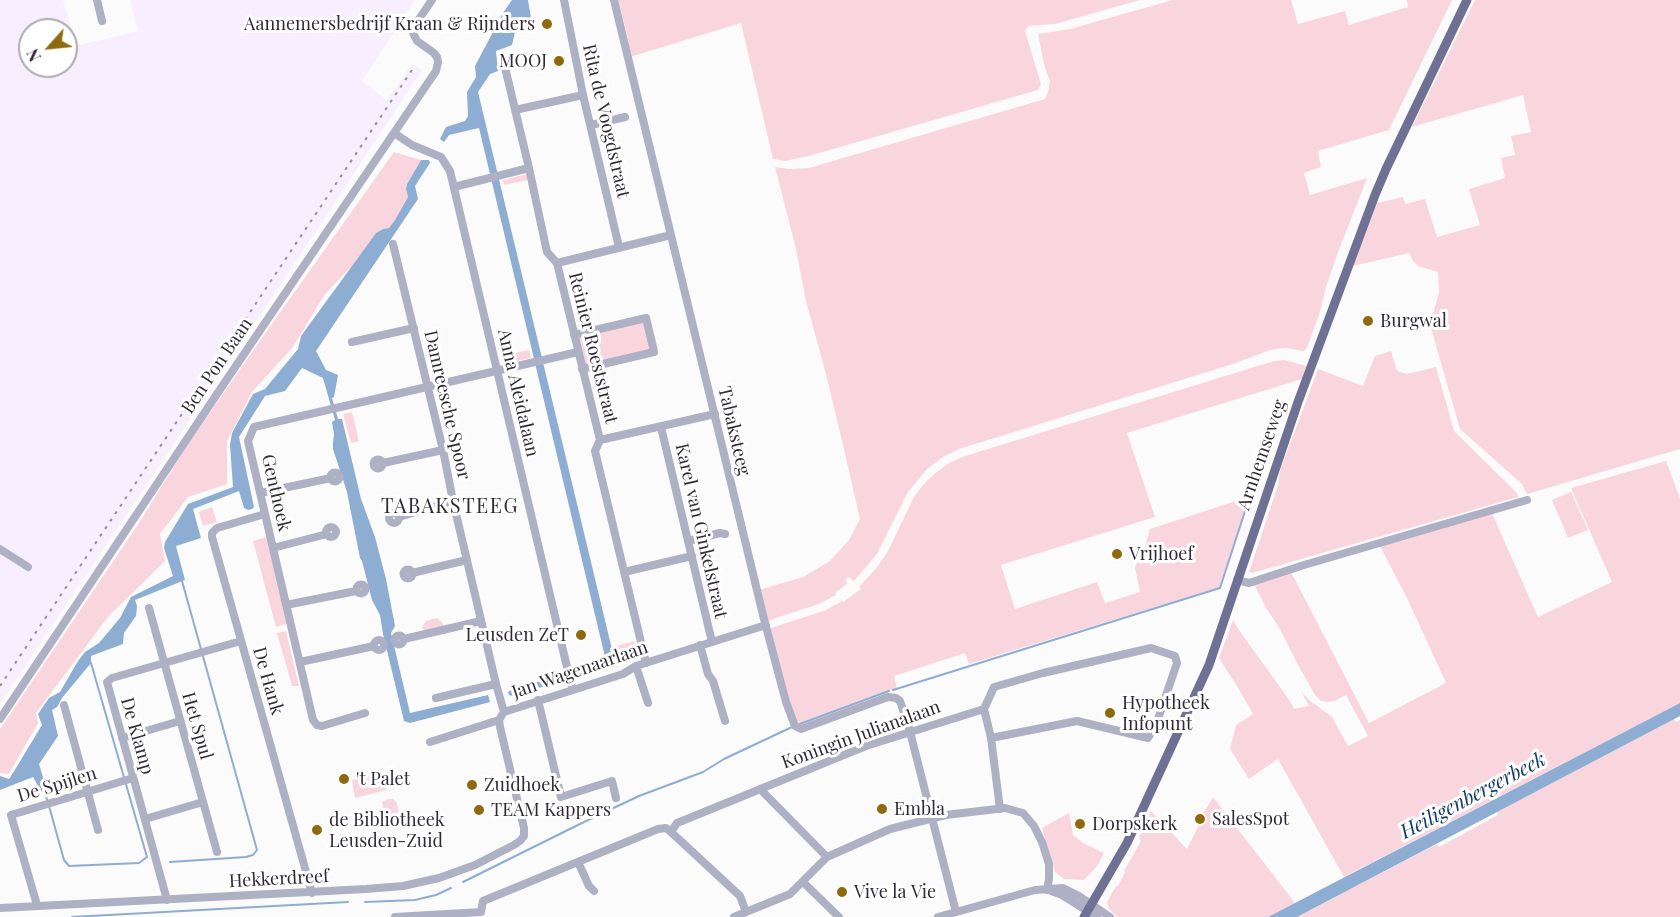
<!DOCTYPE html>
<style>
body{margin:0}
#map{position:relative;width:1680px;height:917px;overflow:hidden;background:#fbfbfb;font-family:"Playfair Display",serif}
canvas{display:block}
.north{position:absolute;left:18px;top:18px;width:60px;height:60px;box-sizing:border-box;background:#fff;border:2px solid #acaaaf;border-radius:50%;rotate:243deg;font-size:16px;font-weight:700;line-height:24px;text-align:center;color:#302a36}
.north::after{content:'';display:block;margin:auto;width:21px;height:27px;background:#8e690d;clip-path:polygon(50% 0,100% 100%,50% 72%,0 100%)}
</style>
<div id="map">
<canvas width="1680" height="917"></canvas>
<div class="north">N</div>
</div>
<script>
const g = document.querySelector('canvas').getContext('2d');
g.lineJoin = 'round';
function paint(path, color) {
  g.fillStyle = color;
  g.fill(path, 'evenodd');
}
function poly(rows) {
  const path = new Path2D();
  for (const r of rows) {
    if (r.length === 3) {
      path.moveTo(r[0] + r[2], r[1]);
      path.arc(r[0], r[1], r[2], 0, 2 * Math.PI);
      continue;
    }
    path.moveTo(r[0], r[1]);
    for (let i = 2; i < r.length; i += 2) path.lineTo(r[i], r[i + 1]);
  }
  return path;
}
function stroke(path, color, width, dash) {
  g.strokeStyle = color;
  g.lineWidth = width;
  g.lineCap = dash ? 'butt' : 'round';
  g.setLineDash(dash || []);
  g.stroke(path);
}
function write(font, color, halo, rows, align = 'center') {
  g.font = font + ' "Playfair Display",serif';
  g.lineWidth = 6;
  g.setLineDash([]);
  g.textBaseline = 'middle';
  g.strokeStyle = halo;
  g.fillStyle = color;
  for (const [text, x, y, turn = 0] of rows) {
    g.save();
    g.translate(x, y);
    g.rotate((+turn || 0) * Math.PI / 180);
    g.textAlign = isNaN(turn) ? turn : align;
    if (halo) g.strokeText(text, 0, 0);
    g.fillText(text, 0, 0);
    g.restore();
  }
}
paint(poly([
 [0,0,63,0,76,46,138,31,130,0,415,0,362,81,387,100,412,64,422,70,327,215,0,704],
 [30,30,66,30,66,66,30,66]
]), '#f7efff');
paint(poly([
 [618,0,1140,0,1055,24,1028,26,1025,31,1041,84,1038,90,809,156,785,161,773,159,741,23,630,57,627,34],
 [1173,0,1291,0,1298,24,1345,11,1349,25,1408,7,1407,0,1452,0,1389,130,1318,151,1321,167,1304,173,1310,195,1367,178,1337,255,1326,287,1320,312,1307,348,1303,351,1286,348,1270,350,1233,364,959,449,943,457,927,469,908,492,877,554,854,581,849,577,845,580,848,583,835,593,836,595,819,604,767,621,759,590,803,577,830,561,849,540,860,519,843,445,826,374,806,301,796,249,775,167,789,169,809,168,1045,99,1048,92,1050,81,1045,68,1038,34,1070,29],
 [1475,0,1680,0,1680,449,1527,494,1522,484,1460,429,1430,325,1439,293,1438,272,1418,266,1413,261,1409,253,1353,266,1377,203,1403,197,1405,204,1425,199,1437,237,1480,225,1469,189,1505,178,1501,158,1515,155,1511,136,1531,132,1523,95,1412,127],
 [394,152,421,160,407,184,406,189,408,197,396,220,389,228,383,229,376,233,352,266,325,294,293,347,252,392,227,441,227,484,188,497,160,534,165,561,108,617,36,713,38,723,9,774,0,773,0,729,137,526,188,444,264,335],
 [527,174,528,180,504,185,503,180],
 [650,318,658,349,584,366,577,335],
 [529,350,531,358,507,363,505,355],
 [1391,351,1397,371,1407,374,1436,367,1454,431,1517,493,1518,497,1252,573,1249,572,1278,485,1280,471,1318,369,1363,386,1375,356],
 [1284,360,1307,366,1302,379,1127,433,1155,517,1001,565,1015,609,1097,582,1105,603,1140,592,1135,568,1137,562,1142,558,1150,529,1245,498,1250,500,1221,582,1221,587,969,664,965,653,894,676,897,688,864,700,800,723,794,717,789,707,768,629,826,610,842,601,843,602,861,589,859,587,878,566,888,551,914,497,922,486,934,474,949,463,965,456,1274,361],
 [352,412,359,441,351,443,343,414],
 [1666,461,1680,498,1680,703,1344,877,1278,759,1249,779,1230,749,1236,725,1253,714,1237,686,1219,658,1233,620,1241,633,1290,701,1294,709,1309,706,1301,691,1309,700,1332,717,1348,746,1368,736,1346,695,1335,701,1328,702,1321,701,1315,695,1297,663,1279,627,1266,608,1252,580,1290,570,1369,723,1446,683,1408,600,1379,544,1491,511,1538,617,1612,582,1571,488],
 [1571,492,1588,530,1568,538,1552,500],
 [212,507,217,522,203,526,199,512],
 [267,537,287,624,276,627,253,541],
 [437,618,443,623,443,626,425,630,423,629,422,627,426,621],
 [286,631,299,686,292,686,277,633],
 [634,641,637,654,617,663,613,647],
 [1674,719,1676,722,1680,720,1680,917,1297,917,1437,844,1439,847,1498,815,1497,812],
 [372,770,378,771,383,775,387,790,355,798,352,781,361,774],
 [1213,797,1295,903,1268,917,1117,917,1109,909,1107,902,1116,886,1118,886,1125,872,1124,871,1141,841,1139,838,1151,811,1187,849,1197,829,1202,816],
 [388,799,393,799,397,803,401,825,388,828,382,802],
 [1069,813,1073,835,1083,843,1104,853,1098,865,1084,880,1064,879,1055,872,1042,828]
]), '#f9d6de');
paint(poly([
 [512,0,528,0,532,24,518,27,515,32,512,45,496,51,498,71,490,74,478,92,616,666,583,675,582,668,606,661,479,128,449,135,444,142,440,139,446,127,465,121,468,116,467,92,476,77,475,66,503,13],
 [421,160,429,160,430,163,415,186,418,199,316,351,326,370,338,375,334,397,332,398,338,419,342,419,361,499,375,537,386,579,395,626,391,633,410,713,488,695,490,702,410,723,404,721,383,634,380,615,372,600,362,561,360,558,347,492,333,449,333,443,334,434,332,422,335,420,323,378,302,368,285,391,265,396,239,437,254,507,252,509,248,510,244,508,239,491,193,509,201,538,176,546,185,580,135,600,137,606,136,616,124,633,123,644,91,656,91,663,62,698,57,707,52,710,58,736,39,764,47,791,42,793,33,777,0,790,0,776,9,779,16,768,42,725,38,714,49,698,60,692,78,661,85,652,99,643,120,618,131,597,173,576,164,548,165,542,188,504,233,487,230,445,232,433,253,394,265,389,298,349,301,336,376,233,383,229,389,228,395,220,408,197,406,189,407,184],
 [554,677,557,678,558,681,555,683,513,696,509,695,508,692,511,690],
 [1680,703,1680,716,1297,917,1268,917]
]), '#8eadd3');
stroke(poly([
 [893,690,1220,588,1248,502],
 [797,725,889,691],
 [45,792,47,800],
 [49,806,64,860,69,866,139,863,147,857,91,663],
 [170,862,246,857,253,855,257,850,182,581],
 [463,882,586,821,639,796,703,772,724,759,792,727],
 [365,902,415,900,436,895,451,888],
 [72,917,348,902]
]), '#8eadd3', 2);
stroke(poly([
 [97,0,102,21],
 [564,0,583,95,619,247],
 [614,0,764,619,786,702,795,726,801,729,888,697,896,698,900,701,909,728,956,912],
 [503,59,529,168,547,252,557,263,600,440],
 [515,110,583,95],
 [591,125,625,117],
 [394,133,412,145,441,157,450,171,571,684,573,689],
 [454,187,529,168],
 [393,244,443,450,453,501,496,684,504,712],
 [557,263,671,235],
 [574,335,646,318,654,352,582,369],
 [352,342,414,328],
 [661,427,712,642],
 [600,440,595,451,646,663],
 [600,440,715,414],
 [378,464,4.5],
 [383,463,443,450],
 [335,477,4.5],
 [260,493,331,478],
 [394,518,5],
 [265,514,217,528,212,533,212,537,312,893],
 [399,517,453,501],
 [331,532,5],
 [688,541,720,533,725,534],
 [273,548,327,534],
 [0,549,28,567],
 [408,574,4.5],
 [624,572,692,556],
 [412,573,467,560],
 [1237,580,1249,583,1304,565,1527,500],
 [361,589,4.5],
 [286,605,356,591],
 [149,608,217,852],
 [399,640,4.5],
 [404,639,481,621],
 [379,645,5],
 [700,645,708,674,713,681,725,721],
 [300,662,374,646],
 [636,666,648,703],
 [436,698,496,684],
 [538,700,561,797,612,781,616,798],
 [64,705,98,830],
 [984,709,991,738,1000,809],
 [365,713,322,726,317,725,313,720,248,441,254,427,578,352],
 [0,719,223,385,436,71,438,62,437,57,434,53,417,41,414,35,413,32,417,22,432,0],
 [122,738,180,721],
 [430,742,499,720],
 [760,789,827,857],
 [145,819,203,802],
 [671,832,740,896,746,912],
 [578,862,589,886,594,891],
 [803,882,839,917],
 [1051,891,1062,895,1097,917],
 [167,900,107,682,112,678,241,641],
 [37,905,11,815,133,778],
 [0,908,366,889,403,886,439,878,475,865,514,845,520,841,524,836,524,828,500,727,499,720,504,712,623,674,636,666,766,625],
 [481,912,483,901,658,829,666,828,671,832,677,823,682,821,866,746,984,709,994,687,1043,673,1151,648,1175,656,1177,663,1156,725,1148,738,1077,721,991,738],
 [395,917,481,912],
 [734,917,790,894,827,857,890,829,946,815,1005,808,1023,813,1034,826,1042,842,1049,864,1049,879,1047,890],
 [938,917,1035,890,1063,888,1079,896,1110,917]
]), '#aeb0c4', 8);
stroke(poly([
 [1084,917,1127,843,1209,665,1298,402,1375,195,1386,169,1467,0]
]), '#6e7194', 9);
stroke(poly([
 [0,686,414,67]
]), '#939096', 2, [3, 6]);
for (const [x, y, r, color] of [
 [547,24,6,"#8e690d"],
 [559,61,6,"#8e690d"],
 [1368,321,6,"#8e690d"],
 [1117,554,6,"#8e690d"],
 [581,635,6,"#8e690d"],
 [1110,713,6,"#8e690d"],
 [344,779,6,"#8e690d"],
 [472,785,6,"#8e690d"],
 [882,809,6,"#8e690d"],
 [479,810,6,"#8e690d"],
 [1200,819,6,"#8e690d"],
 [1080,824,6,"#8e690d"],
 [317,830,6,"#8e690d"],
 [842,892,6,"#8e690d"]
]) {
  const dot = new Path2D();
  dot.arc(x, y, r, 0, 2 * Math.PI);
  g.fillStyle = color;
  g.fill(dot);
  stroke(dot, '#fff', 2);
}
write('18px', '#302a36', '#fff', [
 ["Aannemersbedrijf Kraan & Rijnders",535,24,"right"],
 ["MOOJ",547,61,"right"],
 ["Burgwal",1380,321],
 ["Vrijhoef",1129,554],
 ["Leusden ZeT",569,635,"right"],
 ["Hypotheek",1122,703],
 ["Infopunt",1122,724],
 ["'t Palet",356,779],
 ["Zuidhoek",484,785],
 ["Embla",894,809],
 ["TEAM Kappers",491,810],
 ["SalesSpot",1212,819],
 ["de Bibliotheek",329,820],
 ["Leusden-Zuid",329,841],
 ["Dorpskerk",1092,824],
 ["Vive la Vie",854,892]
], 'left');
write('18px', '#302a36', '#fff', [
 ["Rita de Voogdstraat",606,121,77],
 ["Reinier Roeststraat",593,348,76],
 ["Ben Pon Baan",217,366,-56],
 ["Anna Aleidalaan",518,393,77],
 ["Damreesche Spoor",447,405,77],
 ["Tabaksteeg",734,431,77],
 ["Arnhemseweg",1262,455,-71],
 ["Genthoek",276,493,77],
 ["Karel van Ginkelstraat",701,531,77],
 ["Jan Wagenaarlaan",580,670,-19],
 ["De Hank",268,681,74],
 ["Het Spul",197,726,74],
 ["Koningin Julianalaan",861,735,-20],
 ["De Klamp",137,736,74],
 ["De Spijlen",57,785,-17],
 ["Hekkerdreef",279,879,-3]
]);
g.letterSpacing = '1.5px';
write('20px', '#302a36', '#fff', [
 ["TABAKSTEEG",450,507]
]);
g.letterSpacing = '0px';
write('italic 20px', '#123d6c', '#fff', [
 ["Heiligenbergerbeek",1473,796,-28]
]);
</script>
